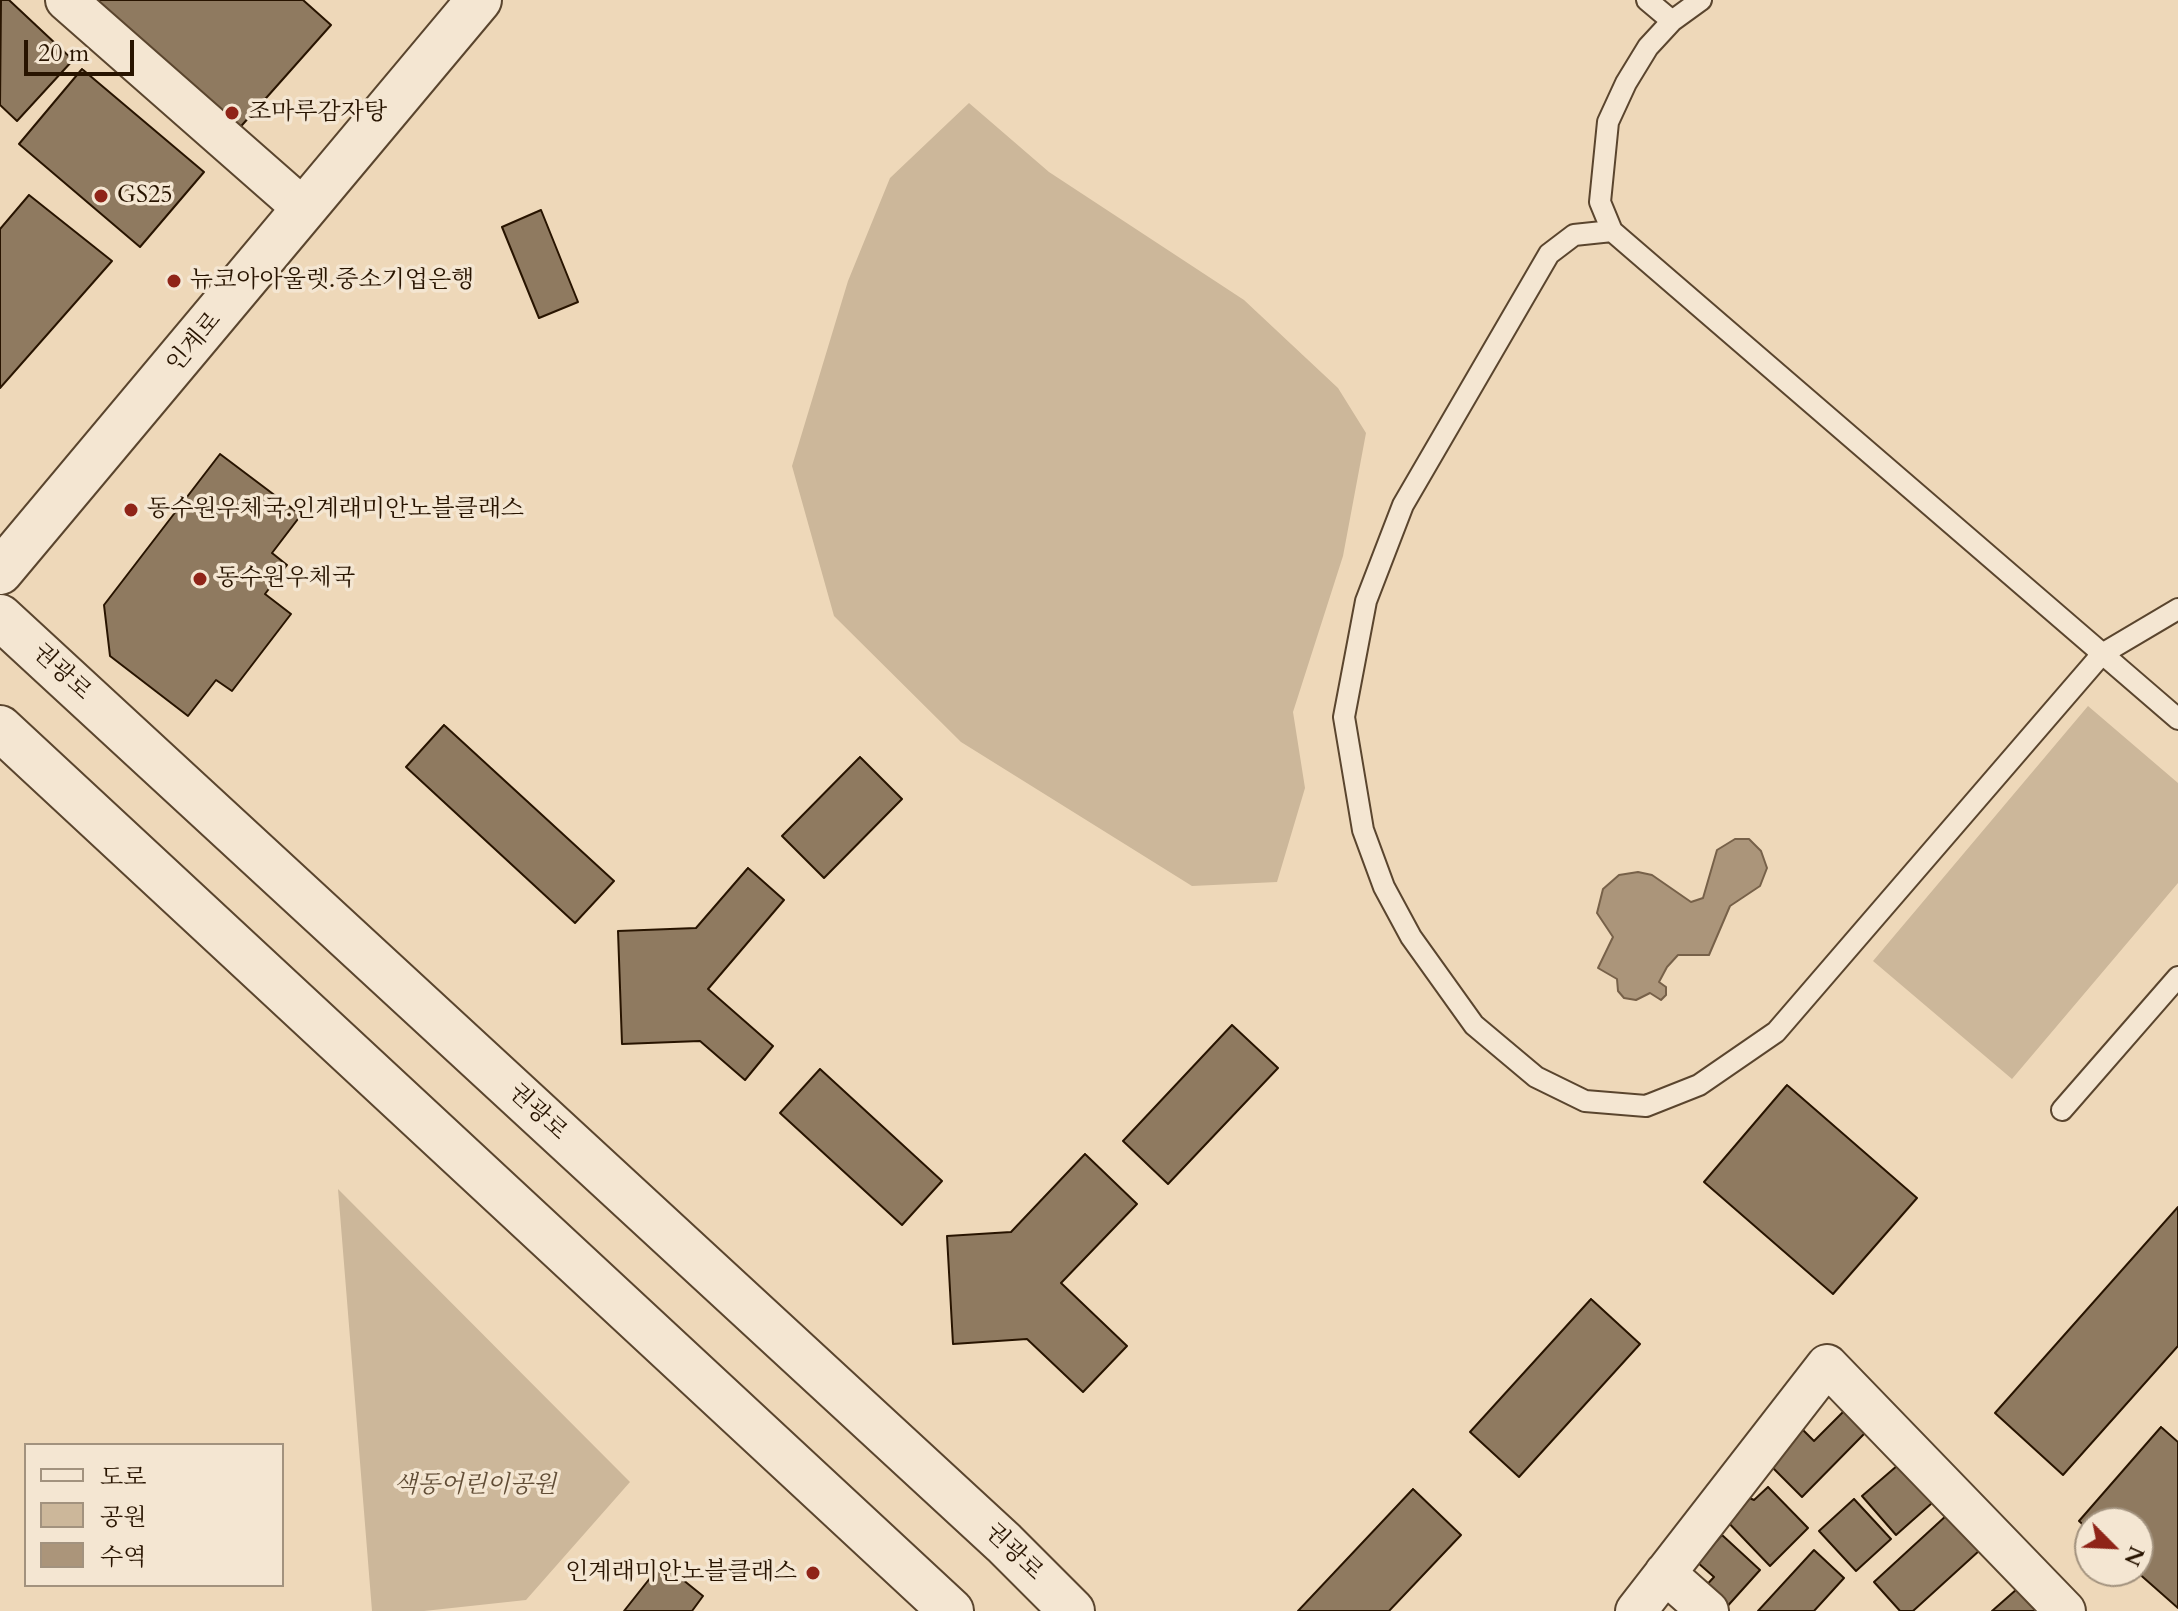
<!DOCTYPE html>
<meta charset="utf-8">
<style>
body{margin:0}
#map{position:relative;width:2178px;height:1611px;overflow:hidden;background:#eed8b9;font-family:Cardo,"Noto Serif KR",serif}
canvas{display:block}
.legend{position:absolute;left:24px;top:1443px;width:260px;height:144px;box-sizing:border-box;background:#f4e6d2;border:2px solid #a2927e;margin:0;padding:10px 14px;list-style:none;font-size:24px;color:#281400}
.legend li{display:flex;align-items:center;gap:16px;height:40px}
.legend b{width:40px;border:2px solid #a2927e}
.north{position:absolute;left:2074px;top:1507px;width:80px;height:80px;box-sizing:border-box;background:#f4e6d2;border:2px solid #a2927e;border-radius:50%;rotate:114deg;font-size:22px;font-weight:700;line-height:32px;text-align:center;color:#281400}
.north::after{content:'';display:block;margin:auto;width:28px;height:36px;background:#8f2418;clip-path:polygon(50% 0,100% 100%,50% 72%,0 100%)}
.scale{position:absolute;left:24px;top:40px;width:110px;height:36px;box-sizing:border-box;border:4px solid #281400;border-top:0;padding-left:10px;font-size:24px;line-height:28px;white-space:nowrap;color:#281400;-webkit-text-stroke:6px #f4e6d2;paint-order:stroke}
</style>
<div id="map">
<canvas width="2178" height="1611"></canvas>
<ul class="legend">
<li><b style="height:10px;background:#f4e6d2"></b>도로</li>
<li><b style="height:22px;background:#ccb79a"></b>공원</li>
<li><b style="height:22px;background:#ab957a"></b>수역</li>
</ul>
<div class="north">N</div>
<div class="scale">20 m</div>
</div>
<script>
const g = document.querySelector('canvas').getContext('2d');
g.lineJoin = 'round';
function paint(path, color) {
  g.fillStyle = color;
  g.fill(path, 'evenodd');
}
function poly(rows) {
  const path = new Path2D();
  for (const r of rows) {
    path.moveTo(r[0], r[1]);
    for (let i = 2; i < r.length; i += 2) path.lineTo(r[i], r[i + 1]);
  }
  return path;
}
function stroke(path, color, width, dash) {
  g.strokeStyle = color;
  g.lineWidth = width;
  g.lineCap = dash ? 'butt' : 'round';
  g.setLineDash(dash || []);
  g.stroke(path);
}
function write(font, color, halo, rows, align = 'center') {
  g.font = font + ' Cardo,"Noto Serif KR",serif';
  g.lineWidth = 7;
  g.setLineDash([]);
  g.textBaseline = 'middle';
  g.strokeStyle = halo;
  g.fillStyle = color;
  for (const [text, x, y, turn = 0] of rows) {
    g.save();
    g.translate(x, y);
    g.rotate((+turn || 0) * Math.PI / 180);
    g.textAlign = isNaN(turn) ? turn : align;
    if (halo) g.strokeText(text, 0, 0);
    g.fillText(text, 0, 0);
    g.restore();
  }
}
paint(poly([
 [969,103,1049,172,1244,300,1338,388,1366,433,1343,556,1293,712,1305,788,1277,882,1192,886,961,742,834,616,792,466,848,281,890,178],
 [2088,706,2178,783,2178,883,2012,1079,1873,961],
 [338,1189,630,1482,526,1600,424,1611,372,1611]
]), '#ccb79a');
const water = poly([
 [1735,839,1749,839,1761,851,1767,868,1760,886,1730,906,1709,955,1678,955,1667,967,1659,982,1666,987,1666,995,1661,1000,1650,993,1636,1000,1624,998,1618,991,1617,979,1598,968,1613,937,1597,913,1603,889,1619,875,1638,872,1652,875,1691,902,1703,898,1717,850,1735,839]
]);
paint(water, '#ab957a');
stroke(water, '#776149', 2);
const building = poly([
 [1,0,9,0,73,60,17,121,0,105,1,0],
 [86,0,303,0,331,25,235,133,86,0],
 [82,69,204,172,140,247,19,144,82,69],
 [29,195,112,261,0,388,0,229,29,195],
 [541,210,578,302,539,318,502,227,541,210],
 [220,454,301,515,272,553,287,565,265,594,291,614,232,691,216,680,188,716,110,656,104,605,220,454],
 [444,725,614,881,575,923,406,767,444,725],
 [860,757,902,799,824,878,782,836,860,757],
 [748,868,784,900,708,989,773,1046,745,1080,700,1041,622,1044,618,931,696,928,748,868],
 [1232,1025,1278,1068,1168,1184,1123,1141,1232,1025],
 [820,1069,942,1181,902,1225,780,1113,820,1069],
 [1787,1085,1917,1198,1833,1294,1704,1182,1787,1085],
 [1085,1154,1137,1204,1061,1283,1127,1346,1083,1392,1027,1339,953,1344,947,1236,1011,1232,1085,1154],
 [2178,1207,2178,1346,2063,1475,1995,1413,2178,1207],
 [1591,1299,1640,1344,1519,1477,1470,1432,1591,1299],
 [1844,1411,1865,1433,1802,1497,1768,1463,1802,1429,1814,1441,1844,1411],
 [2161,1427,2178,1442,2178,1608,2136,1571,2138,1523,2090,1523,2090,1531,2079,1521,2161,1427],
 [1898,1465,1932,1503,1896,1535,1862,1496,1898,1465],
 [1768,1487,1808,1528,1770,1566,1723,1517,1745,1496,1754,1500,1768,1487],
 [1413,1489,1461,1535,1389,1611,1298,1611,1413,1489],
 [1854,1499,1891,1539,1856,1571,1819,1531,1854,1499],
 [1948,1514,1980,1550,1913,1611,1900,1611,1874,1582,1948,1514],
 [1722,1535,1760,1570,1724,1610,1702,1590,1714,1577,1697,1562,1722,1535],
 [1814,1550,1844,1578,1814,1611,1758,1611,1814,1550],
 [662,1563,703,1596,692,1611,624,1611,662,1563],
 [2017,1589,2036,1611,1992,1611,2017,1589]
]);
paint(building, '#8f7a60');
stroke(building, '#281400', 2);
const service = poly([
 [1647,0,1672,21,1648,47,1626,83,1608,122,1600,202,1612,231,2178,719],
 [1672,21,1701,0],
 [1612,231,1574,235,1549,254,1403,505,1366,601,1344,717,1363,830,1384,887,1411,937,1474,1025,1536,1077,1585,1101,1646,1106,1699,1085,1776,1032,2102,654,2178,609],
 [2062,1110,2178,977]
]);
const minor = poly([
 [66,0,305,210],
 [1665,1573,1708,1611],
 [1636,1611,1827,1365,2065,1611]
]);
const tertiary = poly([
 [0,572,479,0],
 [0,617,1004,1543,1072,1611],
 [0,728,951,1611]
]);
stroke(service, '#5a452e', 24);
stroke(minor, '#5a452e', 44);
stroke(tertiary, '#5a452e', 48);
stroke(service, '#f4e6d2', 20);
stroke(minor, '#f4e6d2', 40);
stroke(tertiary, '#f4e6d2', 44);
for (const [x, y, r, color] of [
 [232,113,8,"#8f2418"],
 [101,196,8,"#8f2418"],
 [174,281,8,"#8f2418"],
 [131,510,8,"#8f2418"],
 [200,579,8,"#8f2418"],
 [813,1573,8,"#8f2418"]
]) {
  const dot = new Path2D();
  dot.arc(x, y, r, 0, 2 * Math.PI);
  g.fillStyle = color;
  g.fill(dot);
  stroke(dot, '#f4e6d2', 3);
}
write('24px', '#281400', '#f4e6d2', [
 ["조마루감자탕",248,113],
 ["GS25",117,196],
 ["뉴코아아울렛.중소기업은행",190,281],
 ["동수원우체국.인계래미안노블클래스",147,510],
 ["동수원우체국",216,579],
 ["인계래미안노블클래스",797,1573,"right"]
], 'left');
write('24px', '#281400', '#f4e6d2', [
 ["인계로",195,343,-50],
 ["권광로",61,673,43],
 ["권광로",537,1113,43],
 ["권광로",1013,1553,44]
]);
write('italic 24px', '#614d36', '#f4e6d2', [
 ["색동어린이공원",475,1486]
]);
</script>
